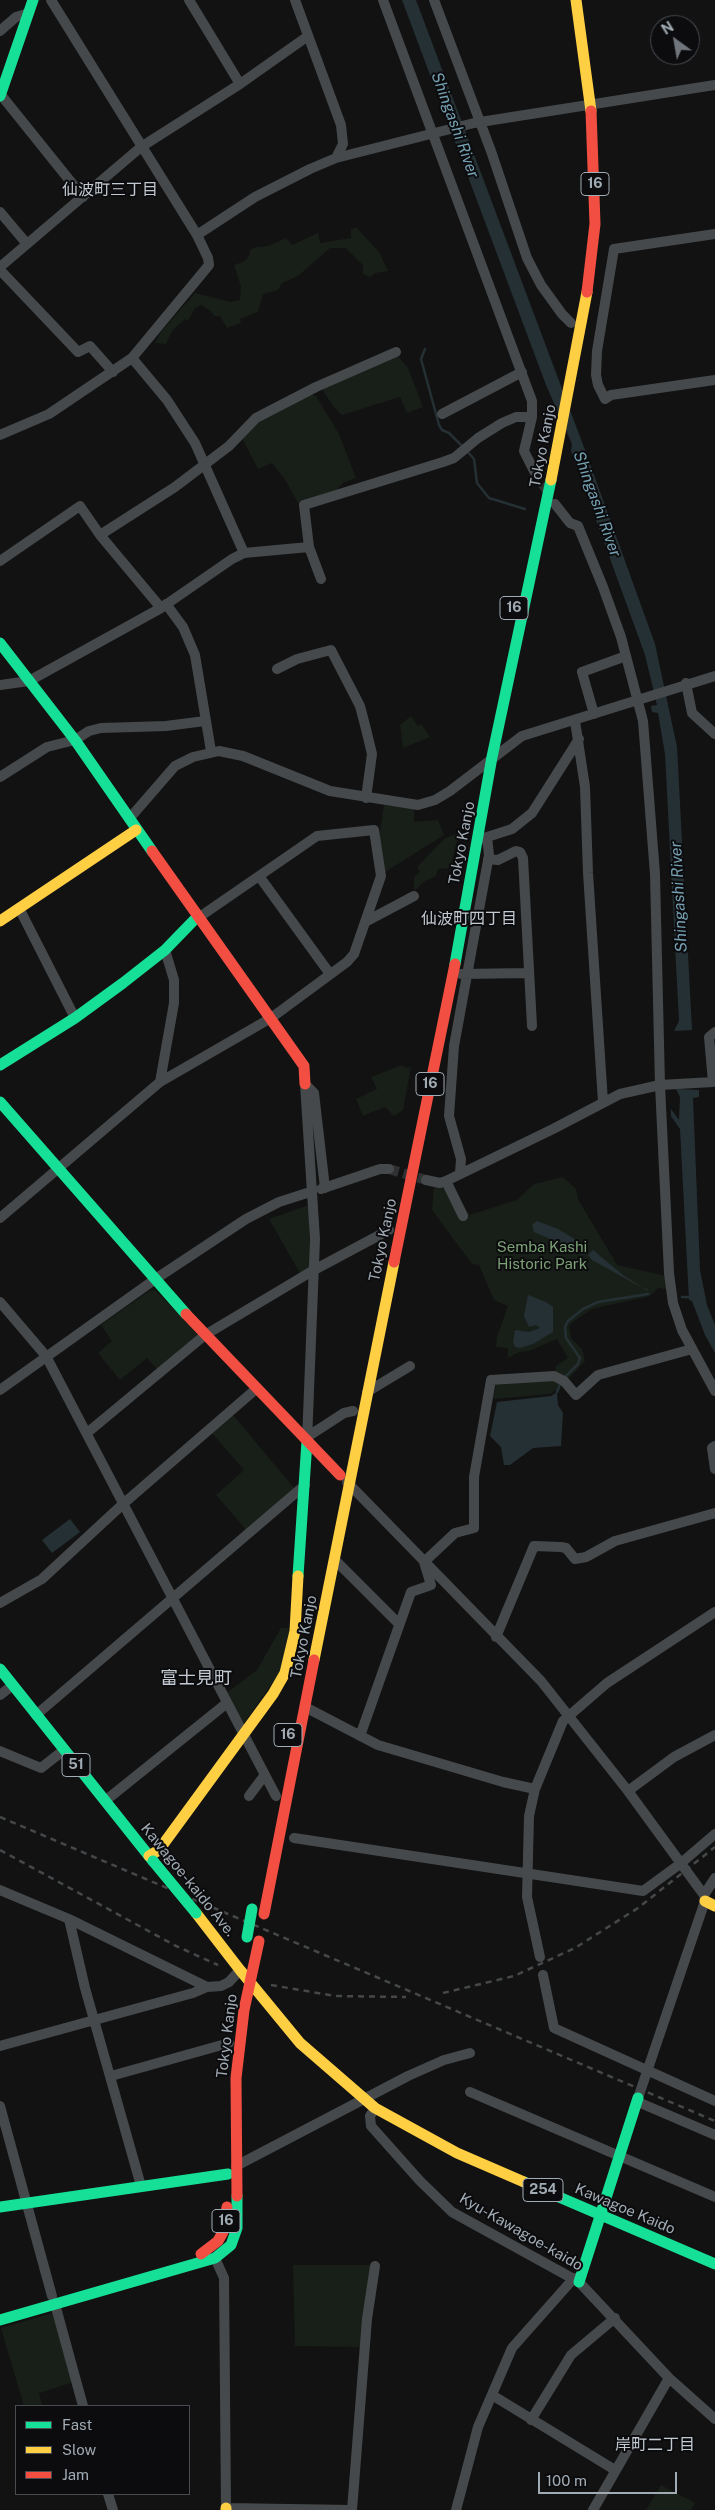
<!DOCTYPE html>
<meta charset="utf-8">
<style>
body{margin:0}
#map{position:relative;width:715px;height:2510px;overflow:hidden;background:#121212;font-family:"Public Sans",sans-serif}
canvas{display:block}
.legend{position:absolute;left:15px;top:2405px;width:175px;height:90px;box-sizing:border-box;background:#0c0c0e;border:1px solid #484c50;margin:0;padding:6px 9px;list-style:none;font-size:15px;color:#a1abb4}
.legend li{display:flex;align-items:center;gap:10px;height:25px}
.legend b{width:25px;border:1px solid #484c50}
.north{position:absolute;left:650px;top:15px;width:50px;height:50px;box-sizing:border-box;background:#0c0c0e;border:1px solid #484c50;border-radius:50%;rotate:328deg;font-size:14px;font-weight:700;line-height:20px;text-align:center;color:#a1abb4}
.north::after{content:'';display:block;margin:auto;width:18px;height:22px;background:#6f757b;clip-path:polygon(50% 0,100% 100%,50% 72%,0 100%)}
.scale{position:absolute;left:538px;top:2472px;width:139px;height:22px;box-sizing:border-box;border:2px solid #a1abb4;border-top:0;padding-left:6px;font-size:15px;line-height:18px;white-space:nowrap;color:#a1abb4;-webkit-text-stroke:4px #0c0c0e;paint-order:stroke}
</style>
<div id="map">
<canvas width="715" height="2510"></canvas>
<ul class="legend">
<li><b style="height:6px;background:#16e098"></b>Fast</li>
<li><b style="height:6px;background:#ffcf43"></b>Slow</li>
<li><b style="height:6px;background:#f24e42"></b>Jam</li>
</ul>
<div class="north">N</div>
<div class="scale">100 m</div>
</div>
<script>
const g = document.querySelector('canvas').getContext('2d');
g.lineJoin = 'round';
function paint(path, color) {
  g.fillStyle = color;
  g.fill(path, 'evenodd');
}
function poly(rows) {
  const path = new Path2D();
  for (const r of rows) {
    path.moveTo(r[0], r[1]);
    for (let i = 2; i < r.length; i += 2) path.lineTo(r[i], r[i + 1]);
  }
  return path;
}
function stroke(path, color, width, dash) {
  g.strokeStyle = color;
  g.lineWidth = width;
  g.lineCap = dash ? 'butt' : 'round';
  g.setLineDash(dash || []);
  g.stroke(path);
}
function write(font, color, halo, rows, align = 'center') {
  g.font = font + ' "Public Sans","Noto Sans JP",sans-serif';
  g.lineWidth = 4;
  g.setLineDash([]);
  g.textBaseline = 'middle';
  g.strokeStyle = halo;
  g.fillStyle = color;
  for (const [text, x, y, turn = 0] of rows) {
    g.save();
    g.translate(x, y);
    g.rotate((+turn || 0) * Math.PI / 180);
    g.textAlign = isNaN(turn) ? turn : align;
    if (halo) g.strokeText(text, 0, 0);
    g.fillText(text, 0, 0);
    g.restore();
  }
}
paint(poly([
 [357,228,379,252,388,271,375,273,370,277,363,274,363,265,346,248,330,248,298,276,282,283,278,290,263,294,258,312,240,319,241,323,227,328,220,316,214,316,211,311,201,305,195,308,188,321,185,319,172,331,166,344,155,343,161,332,195,293,230,302,240,300,241,286,234,265,245,261,249,256,250,250,256,247,268,246,286,238,292,245,318,233,320,243,351,238,351,229],
 [398,356,408,368,423,407,407,413,400,397,342,415,333,406,322,389],
 [311,394,316,396,339,434,356,478,344,482,334,492,298,503,286,481,272,463,258,469,242,438,259,420],
 [411,716,418,726,421,724,430,737,403,748,400,725],
 [384,805,414,808,414,822,438,820,444,835,385,872,379,838],
 [459,833,450,868,438,869,436,876,425,881,414,891,414,877,420,872,417,867,445,838],
 [402,1065,406,1068,411,1067,403,1110,394,1116,385,1107,363,1116,356,1099,377,1089,371,1077],
 [563,1177,576,1189,578,1199,617,1265,666,1276,666,1289,658,1288,650,1296,592,1309,574,1321,569,1326,571,1338,582,1349,585,1361,567,1380,562,1374,555,1373,556,1366,568,1358,557,1339,529,1351,519,1352,508,1358,508,1348,496,1347,497,1337,508,1306,494,1300,479,1265,472,1264,432,1210,434,1187,452,1182,469,1215,517,1200,534,1184],
 [309,1205,310,1269,301,1275,269,1219],
 [155,1290,199,1335,158,1370,147,1358,120,1380,98,1353,112,1341,101,1325,149,1291],
 [552,1380,560,1383,558,1389,550,1394,493,1399,496,1385],
 [233,1415,295,1489,246,1530,216,1495,244,1470,212,1433],
 [281,1628,290,1628,280,1672,244,1723,240,1722,225,1694,257,1670],
 [293,2265,372,2265,362,2347,295,2346],
 [53,2313,74,2382,39,2393,42,2406,24,2406,1,2328],
 [661,2485,695,2503,691,2510,646,2510]
]), '#181f18');
paint(poly([
 [402,0,416,0,585,450,655,644,677,747,692,1030,674,1031,679,1021,665,754,658,713,652,712,651,706,657,705,645,655,571,451,572,444,546,385],
 [676,1089,699,1090,699,1097,693,1098,700,1270,707,1305,715,1325,715,1353,705,1335,692,1301,689,1300,680,1129,671,1116,671,1109,679,1120,680,1097],
 [537,1221,558,1229,583,1244,588,1249,585,1254,582,1255,571,1248,534,1232,532,1225],
 [593,1250,623,1275,643,1288,647,1289,648,1291,592,1260,588,1255],
 [528,1295,546,1302,553,1307,553,1332,533,1344,520,1348,515,1347,513,1342,515,1330,529,1332,540,1328,536,1325,529,1327,524,1316],
 [557,1392,558,1405,563,1413,561,1446,533,1448,510,1465,504,1465,501,1447,490,1436,497,1402,551,1396],
 [70,1519,80,1532,52,1553,42,1540]
]), '#253034');
stroke(poly([
 [425,349,421,359,439,425,442,430,449,433,462,446],
 [467,451,474,459,477,483,489,498,525,509],
 [682,1297,691,1297],
 [564,1378,578,1364,580,1358,566,1338,565,1327,568,1321,583,1309,598,1302,648,1294],
 [557,1392,561,1382]
]), '#253034', 2.5);
stroke(poly([
 [534,471,548,492],
 [389,1169,426,1180]
]), '#2f3132', 10, [10, 5]);
stroke(poly([
 [189,0,240,84],
 [295,0,341,125,343,144,336,158],
 [383,0,532,401,532,417,524,451,534,471],
 [434,0,491,151,527,258,541,285,562,314,571,323],
 [0,31,16,17,29,13],
 [1,95,83,197],
 [0,212,27,244],
 [715,234,614,249,597,351,596,375,598,385,605,399,611,395,715,380],
 [197,235,255,197,310,169,336,158,474,123,715,85],
 [0,267,141,147,240,84,308,36],
 [0,270,78,352,90,346,113,372],
 [442,414,522,372],
 [0,435,49,414,132,358,209,265,208,258,197,235,51,0],
 [555,504,570,523,578,526,603,587,621,637,643,721,655,874,660,1085,669,1273,673,1303,682,1330,715,1391],
 [100,535,175,487,229,446,256,418,316,387,396,352],
 [244,553,309,547],
 [0,561,80,506,100,535,161,608],
 [321,579,309,547,304,505,443,462,454,458,478,438,502,423,516,417,532,417],
 [166,604,183,627,195,655,211,751],
 [277,669,297,659,331,650,360,706,366,729,372,754,366,798],
 [686,683,692,713,715,734],
 [0,685,29,681,161,608,232,559,244,553,195,443,167,400,132,358],
 [594,714,582,672,626,656],
 [575,721,585,787,588,873,603,1102],
 [0,777,47,747,75,740,89,731,101,728,166,726,205,721],
 [129,819,175,766,193,757,219,751,243,756,330,791,418,805,435,800,450,791,522,736,715,676],
 [481,839,512,829,532,813,579,739],
 [488,859,498,860,516,851,520,852,523,858,532,1026],
 [259,876,330,974],
 [19,908,75,1018],
 [365,922,414,896],
 [461,974,529,973],
 [160,1082,174,1003,174,980,165,950],
 [305,1084,315,1239,307,1441],
 [305,1084,314,1093,325,1188],
 [460,1173,461,1159,449,1116,454,1046,489,855,487,837],
 [426,1180,440,1183,446,1181,553,1129,620,1094,660,1085,713,1082,709,1037,715,1032],
 [446,1181,463,1216],
 [321,1189,380,1169,389,1169],
 [0,1218,160,1082,271,1018,347,962,354,954,381,876,374,830,317,836,198,918],
 [0,1302,46,1356,276,1796],
 [0,1390,154,1280,246,1219,279,1202,307,1193],
 [367,1392,410,1366],
 [87,1433,205,1335,314,1270,389,1230],
 [307,1437,344,1413,353,1411],
 [715,1446,712,1448,715,1469],
 [347,1482,541,1681,628,1791,704,1895,705,1901,638,2098],
 [335,1560,399,1624],
 [0,1603,42,1579,123,1504,256,1389],
 [496,1637,534,1546,561,1547,566,1548,575,1559,586,1557,615,1541,715,1513],
 [0,1695,13,1685],
 [305,1707,378,1745,503,1782,535,1789],
 [36,1715,305,1485],
 [360,1736,411,1592,431,1585,424,1562,455,1533,474,1528,474,1477,491,1380,554,1376,564,1381,576,1395,598,1375,692,1349],
 [0,1751,41,1768,64,1750],
 [628,1791,674,1757,715,1735],
 [249,1796,264,1776],
 [105,1801,227,1703],
 [294,1838,643,1891,680,1864,715,1834],
 [0,1890,69,1919,207,1987],
 [704,1895,715,1878],
 [69,1919,85,1988,141,2186],
 [540,1957,527,1897,529,1816,535,1789,563,1721,607,1683,715,1612],
 [543,1975,554,2028,715,2101],
 [0,2046,193,1993,207,1987,221,1986,229,1982,240,1970],
 [111,2076,229,2043],
 [470,2092,715,2197],
 [638,2102,715,2135],
 [0,2106,52,2296],
 [375,2108,370,2116,371,2126,420,2181,452,2212,579,2282,669,2378,715,2419],
 [236,2166,408,2076,444,2060,470,2053],
 [215,2258,224,2278,226,2508,352,2510],
 [55,2304,83,2406],
 [492,2395,615,2470],
 [531,2420,571,2355,615,2318],
 [108,2494,113,2510],
 [352,2510,367,2319,375,2266],
 [456,2510,478,2427,512,2348,574,2278],
 [593,2510,669,2378]
]), '#46494b', 10);
stroke(poly([
 [0,96,33,0],
 [0,643,75,740,152,851],
 [455,964,492,757,551,480],
 [0,1065,75,1018,123,983,165,950,197,917],
 [0,1102,186,1314],
 [298,1576,307,1441],
 [0,1669,153,1861],
 [524,2182,715,2264],
 [0,2207,228,2174],
 [579,2282,638,2098],
 [0,2320,215,2258,231,2245,237,2228,237,2196]
]), '#16e098', 11);
stroke(poly([
 [576,0,591,111],
 [551,480,587,292],
 [0,921,136,830],
 [314,1660,394,1262],
 [149,1856,159,1850,273,1694,285,1673,295,1631,298,1576],
 [705,1901,715,1906],
 [196,1913,240,1970],
 [240,1970,300,2043,375,2108,457,2153,524,2182],
 [226,2508,226,2510]
]), '#ffcf43', 11);
stroke(poly([
 [587,292,595,224,591,111],
 [152,851,304,1066,305,1084],
 [394,1262,455,964],
 [186,1314,340,1475],
 [264,1914,314,1660],
 [237,2196,236,2078,244,2010,259,1941],
 [201,2254,218,2241,223,2232,227,2207]
]), '#f24e42', 11);
stroke(poly([
 [0,1817,715,2121],
 [0,1850,176,1946,218,1965],
 [271,1985,335,1996,406,1997],
 [443,1993,514,1976,575,1948,638,1908,715,1847]
]), '#45484a', 2.5, [6, 5]);
stroke(poly([
 [153,1861,196,1913],
 [247,1937,252,1909]
]), '#16e098', 11);
for (const [x, y, w] of [
 [595,184,28],
 [514,608,28],
 [430,1084,28],
 [288,1735,28],
 [76,1765,28],
 [543,2190,40],
 [226,2221,28]
]) {
  const box = new Path2D();
  box.roundRect(x - w / 2, y - 11.5, w, 23, 4);
  g.fillStyle = '#0c0c0e';
  g.fill(box);
  stroke(box, '#a1abb4', 1);
}
write('bold 14px', '#a1abb4', null, [
 ["16",595,184],
 ["16",514,608],
 ["16",430,1084],
 ["16",288,1735],
 ["51",76,1765],
 ["254",543,2190],
 ["16",226,2221]
]);
write('15px', '#a1abb4', '#0c0c0e', [
 ["Tokyo Kanjo",543,446,-79],
 ["Tokyo Kanjo",462,843,-79],
 ["Tokyo Kanjo",383,1240,-78],
 ["Tokyo Kanjo",304,1637,-79],
 ["Kawagoe-kaido Ave.",188,1880,51],
 ["Tokyo Kanjo",227,2036,-83],
 ["Kawagoe Kaido",625,2209,23],
 ["Kyu-Kawagoe-kaido",521,2232,30]
]);
write('15px', '#7ca176', '#0c0c0e', [
 ["Semba Kashi",542,1247],
 ["Historic Park",542,1264]
]);
write('italic 16px', '#75a1b3', '#0c0c0e', [
 ["Shingashi River",455,125,70],
 ["Shingashi River",597,504,70],
 ["Shingashi River",679,897,-93]
]);
write('16px', '#c2c9d0', '#0c0c0e', [
 ["仙波町三丁目",110,190],
 ["仙波町四丁目",469,919],
 ["岸町二丁目",655,2445]
]);
write('18px', '#c2c9d0', '#0c0c0e', [
 ["富士見町",196,1678]
]);
</script>
